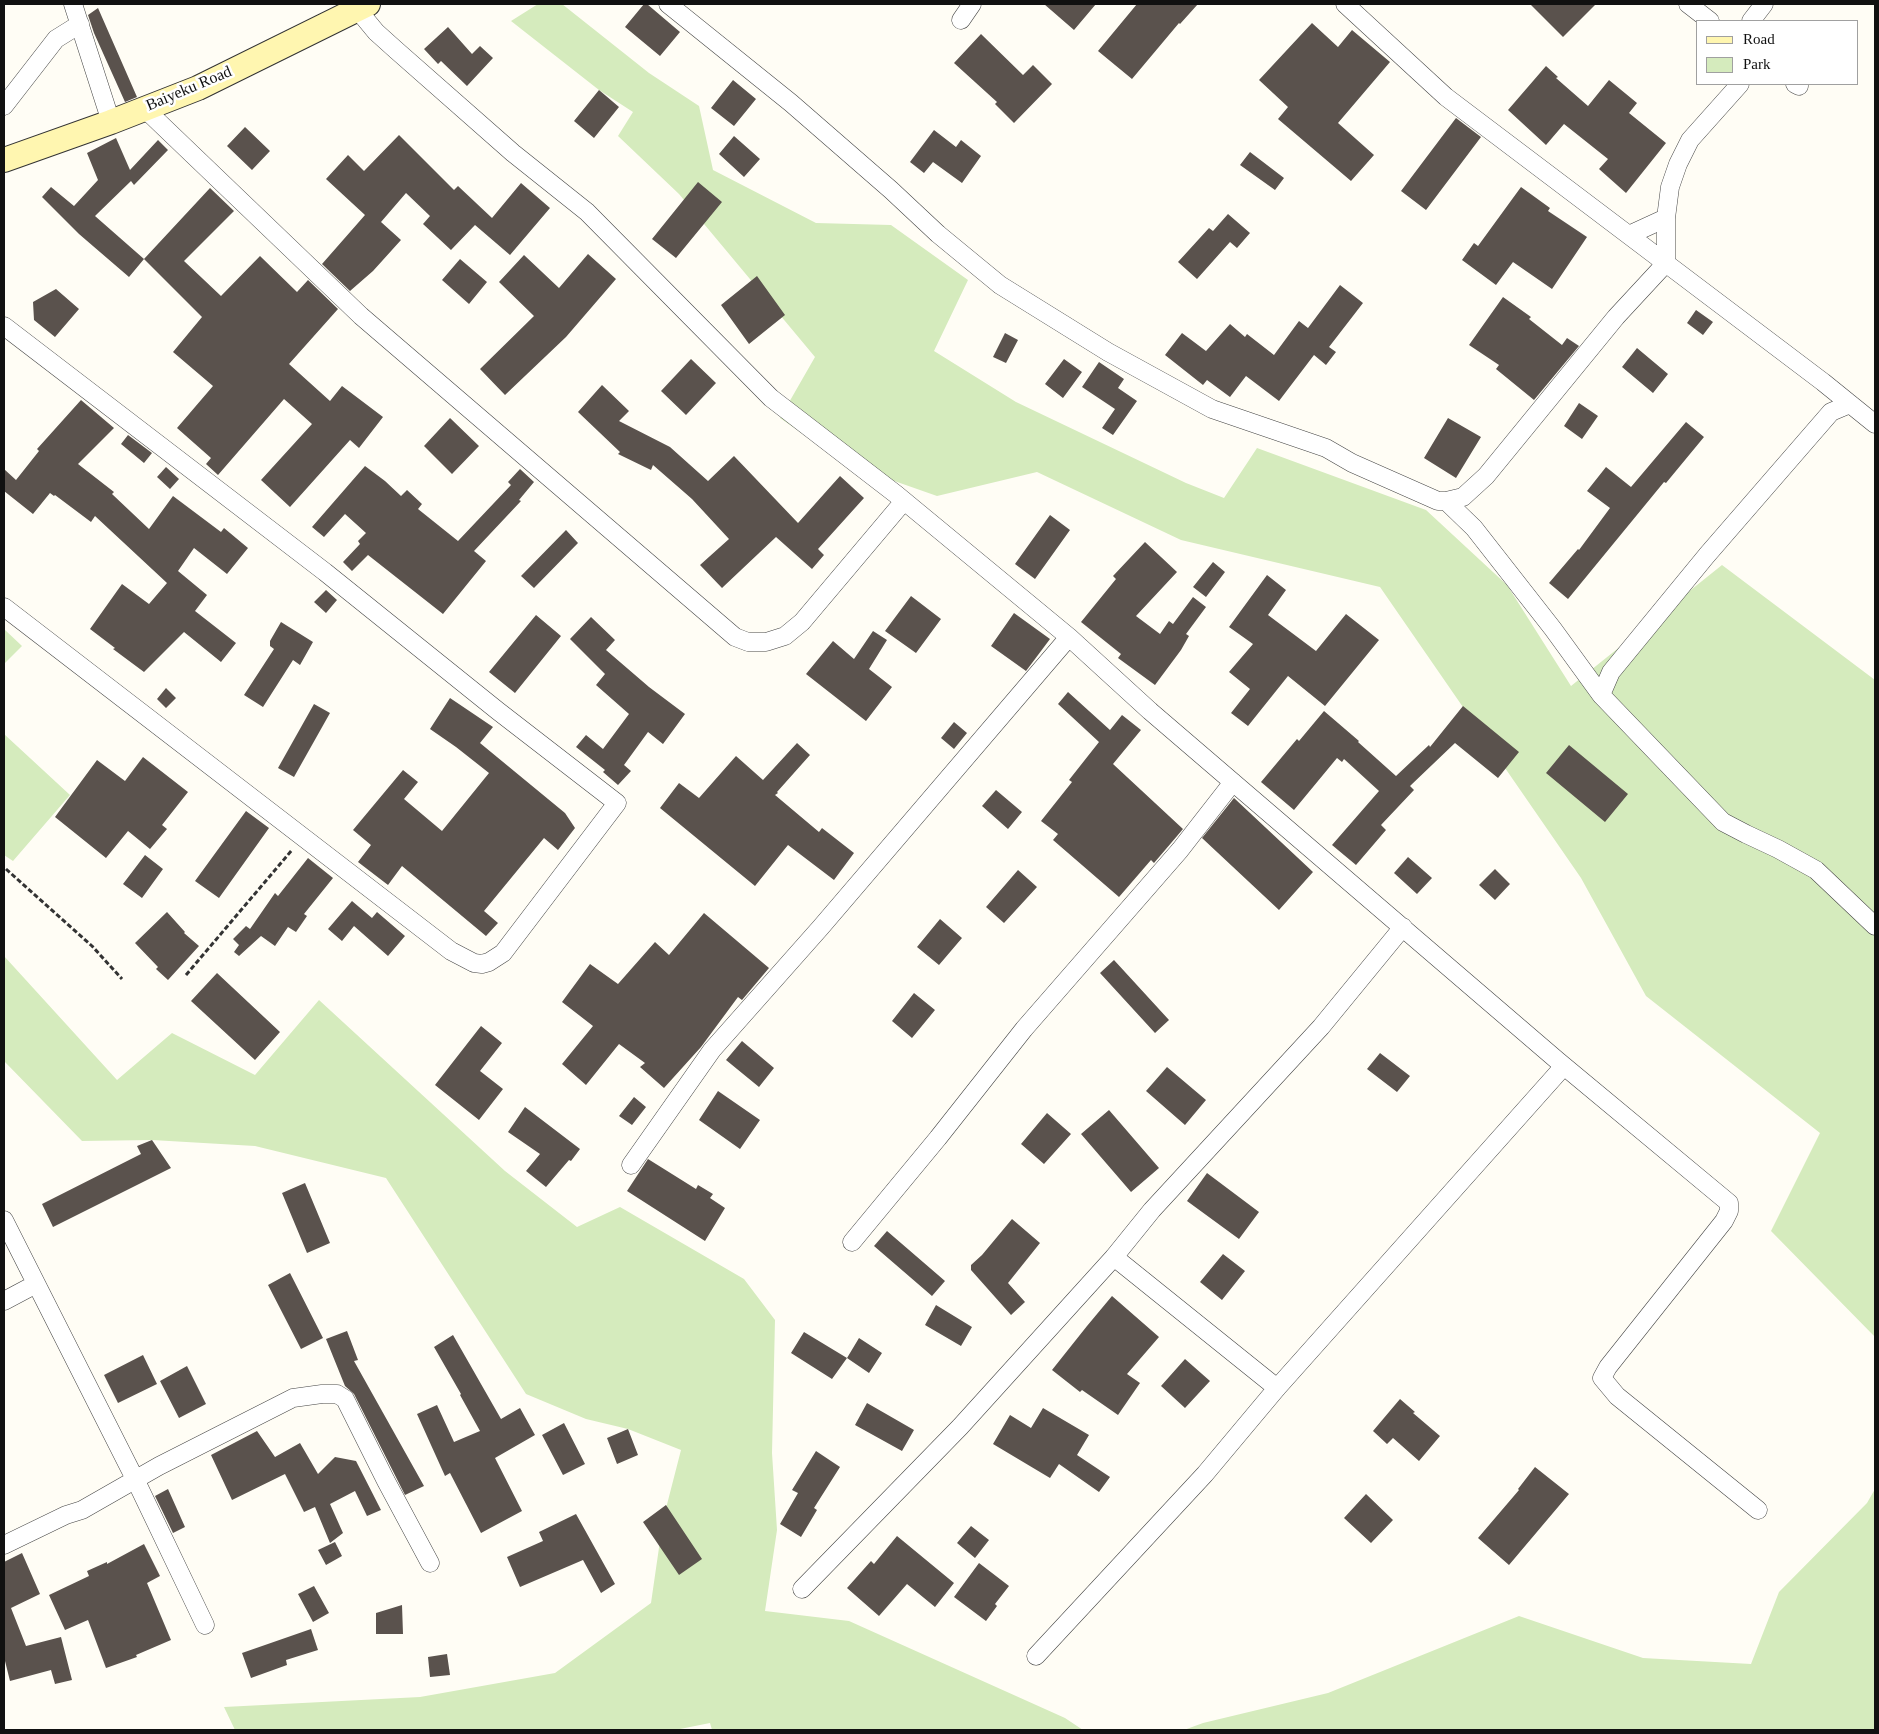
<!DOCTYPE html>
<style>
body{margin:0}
#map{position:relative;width:1879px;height:1734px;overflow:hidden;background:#fffdf5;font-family:"Times New Roman",serif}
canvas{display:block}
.frame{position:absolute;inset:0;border:5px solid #111;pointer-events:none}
.legend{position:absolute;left:1696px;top:20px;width:162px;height:65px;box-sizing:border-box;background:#fff;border:1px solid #a0a0a0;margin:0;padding:6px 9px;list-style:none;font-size:15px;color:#111}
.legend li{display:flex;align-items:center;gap:10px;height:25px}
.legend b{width:25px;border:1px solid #a0a0a0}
</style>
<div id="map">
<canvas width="1879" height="1734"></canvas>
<div class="frame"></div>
<ul class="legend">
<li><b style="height:6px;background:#fff6b0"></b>Road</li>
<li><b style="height:14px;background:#d5ebbd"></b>Park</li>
</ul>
</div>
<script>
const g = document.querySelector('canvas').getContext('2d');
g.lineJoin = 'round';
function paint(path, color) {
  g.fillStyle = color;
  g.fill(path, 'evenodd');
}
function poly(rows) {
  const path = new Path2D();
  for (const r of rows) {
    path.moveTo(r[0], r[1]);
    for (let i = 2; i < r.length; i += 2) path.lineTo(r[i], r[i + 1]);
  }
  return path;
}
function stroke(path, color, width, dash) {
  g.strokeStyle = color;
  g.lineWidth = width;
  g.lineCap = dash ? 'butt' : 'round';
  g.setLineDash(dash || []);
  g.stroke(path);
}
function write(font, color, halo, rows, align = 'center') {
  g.font = font + ' "Times New Roman",serif';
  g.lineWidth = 5;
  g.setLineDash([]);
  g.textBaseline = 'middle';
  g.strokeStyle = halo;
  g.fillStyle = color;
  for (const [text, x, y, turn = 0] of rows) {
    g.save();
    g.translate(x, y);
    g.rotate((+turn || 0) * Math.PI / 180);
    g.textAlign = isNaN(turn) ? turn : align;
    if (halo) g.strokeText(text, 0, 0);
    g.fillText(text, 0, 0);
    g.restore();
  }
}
paint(poly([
 [538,4,562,4,649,73,699,106,713,170,816,223,891,225,968,280,934,351,1016,402,1186,483,1224,498,1257,448,1426,510,1507,585,1571,686,1722,565,1875,680,1875,1337,1771,1231,1820,1133,1646,996,1581,878,1380,587,1181,540,1037,472,937,496,846,464,780,418,815,357,679,194,618,136,633,112,599,90,511,21],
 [4,629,22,646,4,664],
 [4,734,70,795,13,861,4,855],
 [4,956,117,1080,172,1033,255,1075,319,1000,505,1171,577,1227,620,1207,744,1279,775,1320,772,1453,777,1530,765,1611,849,1621,1065,1718,1083,1730,712,1730,710,1723,675,1730,235,1730,224,1707,420,1697,555,1673,651,1603,663,1520,681,1450,628,1429,586,1419,526,1394,386,1178,255,1146,152,1140,82,1141,4,1061],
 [1875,1489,1875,1730,1184,1730,1203,1723,1328,1693,1519,1616,1643,1658,1751,1664,1779,1592,1867,1503]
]), '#d5ebbd');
paint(poly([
 [644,4,647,4,680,32,660,56,625,27],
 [1044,4,1096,4,1074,30],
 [1137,4,1198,4,1180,24,1179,23,1132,79,1098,51],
 [1530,4,1596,4,1563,37],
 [98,8,137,97,125,102,94,33,88,15],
 [1312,23,1338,47,1352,30,1390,62,1338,123,1374,155,1351,181,1278,119,1288,107,1259,80],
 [448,27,472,54,480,46,493,58,467,86,441,61,438,64,424,49],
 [981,34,1023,75,1033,65,1052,84,1014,123,995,104,997,102,954,63],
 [1546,66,1558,77,1556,78,1588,106,1609,80,1637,103,1629,113,1666,143,1626,193,1599,169,1608,159,1564,124,1546,145,1508,110],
 [733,80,756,99,734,126,711,108],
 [599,90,619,107,594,138,574,121],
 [1456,118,1481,137,1426,210,1401,191],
 [245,127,270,151,252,170,227,146],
 [934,130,956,147,961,140,981,156,962,183,933,162,924,173,910,162],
 [399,135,454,190,458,186,492,218,521,183,550,208,510,255,475,225,451,250,423,224,430,216,406,193,381,222,401,240,373,271,350,291,322,264,365,215,326,179,348,155,364,171],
 [734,136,760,159,744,177,719,154],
 [116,138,130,170,158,140,168,150,134,185,131,181,95,216,144,259,129,277,79,234,42,197,51,187,74,206,98,180,87,153],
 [1250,152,1284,178,1275,190,1240,165],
 [698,182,722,202,676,258,652,239],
 [1521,187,1550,208,1548,211,1587,237,1552,289,1513,262,1496,285,1462,260,1474,243,1478,246],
 [210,188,234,211,184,261,221,296,260,256,297,292,308,280,338,309,289,364,330,401,342,386,383,417,359,448,350,440,290,507,261,480,312,424,284,399,218,475,206,464,211,458,177,428,213,386,173,352,202,317,144,259],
 [1228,214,1250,233,1237,248,1230,242,1197,279,1178,262,1209,228,1213,231],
 [588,254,616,279,566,337,505,395,480,369,534,316,499,282,524,255,559,288],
 [460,259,487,282,469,304,442,280],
 [757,276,785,315,749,344,721,305],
 [1340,285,1363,303,1329,347,1336,352,1326,365,1314,355,1279,401,1246,376,1230,397,1207,380,1203,385,1165,355,1182,333,1206,351,1230,324,1245,337,1247,334,1274,355,1299,321,1308,328],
 [56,289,79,309,55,337,34,320,33,302],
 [1503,297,1531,317,1529,319,1562,345,1567,338,1579,346,1534,400,1496,369,1499,365,1469,345],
 [1696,310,1713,322,1703,335,1687,323],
 [1005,333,1018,340,1006,363,993,357],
 [1637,348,1668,374,1653,393,1622,367],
 [691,359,716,383,686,415,661,391],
 [1064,359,1082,372,1063,398,1045,384],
 [1099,362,1124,379,1118,388,1137,401,1113,435,1102,428,1115,409,1082,387],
 [602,385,629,411,619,421,670,447,708,481,734,456,798,523,840,476,864,498,818,549,824,555,812,569,776,537,722,588,700,565,729,539,692,499,653,465,651,470,618,454,620,452,578,412],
 [81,400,114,428,78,464,114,492,112,494,149,529,173,496,221,532,224,528,248,548,227,574,194,548,178,571,207,595,195,611,236,643,221,662,184,632,144,672,113,649,115,648,90,629,122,584,149,604,167,583,95,516,91,522,55,495,54,496,50,493,33,514,4,491,4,469,16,480,39,451,37,449],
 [1579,403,1598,416,1582,439,1564,426],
 [450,418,479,446,452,474,424,446],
 [1448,418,1481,437,1456,478,1424,458],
 [1686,422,1704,437,1666,483,1664,482,1568,599,1549,583,1578,549,1579,550,1610,508,1587,491,1606,467,1631,487],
 [128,435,152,453,144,463,121,444],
 [365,466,385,481,401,496,407,490,422,504,418,509,458,541,511,485,508,482,520,469,534,482,519,500,521,501,474,551,486,561,443,614,368,555,352,571,343,562,360,544,358,541,366,533,345,514,324,537,312,527],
 [166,467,179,479,170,489,157,477],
 [1050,515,1070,530,1035,579,1015,564],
 [566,530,578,543,534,588,521,576],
 [1145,542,1177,572,1136,616,1160,634,1169,621,1173,624,1193,597,1206,607,1186,634,1189,636,1181,650,1155,685,1118,658,1121,654,1081,622,1116,579,1113,576],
 [1213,562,1225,572,1206,597,1193,587],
 [1267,575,1286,590,1268,615,1316,651,1346,614,1379,640,1325,706,1288,676,1248,726,1231,713,1250,689,1229,672,1253,644,1229,627],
 [326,590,337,600,326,613,314,602],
 [911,596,941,619,916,653,885,631],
 [1014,613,1050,639,1026,671,991,646],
 [536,615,561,636,515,693,489,672],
 [591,617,615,640,606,650,649,687,685,714,663,744,648,732,624,765,631,771,618,785,603,772,605,770,576,747,586,735,603,749,629,714,596,685,605,674,570,639],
 [281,622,313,642,300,665,293,660,263,707,244,695,274,649,270,646,270,641],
 [873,631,887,640,869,669,892,687,866,721,806,674,833,641,854,659],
 [166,688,176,698,166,708,157,699],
 [1068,692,1110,730,1122,715,1141,730,1113,764,1183,829,1154,863,1151,860,1119,897,1053,840,1058,834,1041,821,1072,782,1069,780,1099,742,1058,704],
 [450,698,493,727,480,743,565,813,575,828,558,850,544,838,484,911,498,923,486,936,402,866,388,885,358,862,371,845,353,830,403,770,418,782,404,799,442,831,489,773,456,747,430,729],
 [314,704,330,713,294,777,278,768],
 [1463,706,1519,752,1498,778,1455,743,1410,786,1414,790,1381,825,1386,830,1356,865,1332,845,1379,791,1344,759,1342,762,1337,758,1294,810,1261,782,1297,739,1299,741,1324,711,1359,741,1358,742,1396,776,1429,745,1430,747],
 [954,722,967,733,954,749,941,738],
 [797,743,810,755,777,792,778,793,775,795,819,832,822,828,854,853,834,880,788,845,755,886,660,808,679,783,699,798,736,756,763,780],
 [1569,745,1628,794,1605,822,1546,773],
 [143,757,188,792,162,825,167,829,150,849,128,831,106,858,55,817,97,760,125,781],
 [996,790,1022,812,1008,829,982,806],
 [1234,798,1313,872,1279,910,1202,838],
 [246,811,269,828,219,898,195,881],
 [145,855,163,869,142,898,123,884],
 [1408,857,1432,878,1417,894,1394,873],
 [308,858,333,878,304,914,307,916,296,932,288,927,275,946,261,936,239,956,234,952,239,945,233,939,246,926,250,929,275,893,278,896],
 [1495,869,1510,884,1495,900,1479,885],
 [1018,870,1037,887,1004,923,986,907],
 [352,901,372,918,377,912,405,936,388,956,354,926,342,941,328,929],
 [167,912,185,932,184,933,199,946,168,980,156,969,158,967,135,943],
 [704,913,769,968,742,1000,738,997,701,1047,664,1088,640,1067,645,1063,619,1044,586,1085,562,1064,593,1026,562,1002,590,964,618,984,655,942,669,955],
 [940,919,962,938,939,965,917,947],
 [1114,960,1169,1020,1155,1033,1100,973],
 [217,973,280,1032,255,1060,191,1001],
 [914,993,935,1010,912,1038,892,1021],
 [481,1026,502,1043,480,1071,503,1089,479,1120,435,1085],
 [742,1041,774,1068,759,1087,726,1060],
 [1380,1053,1410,1076,1397,1092,1367,1069],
 [1167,1067,1206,1100,1185,1125,1146,1091],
 [718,1091,760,1120,740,1149,699,1120],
 [634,1097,646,1107,632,1125,619,1116],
 [525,1107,580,1149,571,1161,569,1160,546,1187,526,1171,540,1154,508,1132],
 [1109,1110,1159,1168,1131,1192,1081,1134],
 [1047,1113,1071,1134,1044,1164,1021,1144],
 [152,1140,171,1168,53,1227,42,1204,141,1154,137,1146],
 [648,1159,696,1189,698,1185,713,1194,710,1198,725,1208,705,1241,627,1191],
 [1207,1173,1259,1212,1239,1239,1187,1201],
 [305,1183,330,1243,307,1253,282,1193],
 [1012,1219,1040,1243,1008,1283,1025,1302,1011,1315,971,1270,971,1265,982,1255],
 [887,1231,945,1281,932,1296,874,1246],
 [1223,1254,1245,1271,1222,1300,1200,1282],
 [290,1273,323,1338,301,1349,268,1285],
 [1112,1296,1159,1337,1127,1374,1140,1383,1118,1415,1082,1390,1080,1392,1052,1370,1087,1326],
 [936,1305,972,1327,961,1346,925,1325],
 [347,1331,358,1360,354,1361,424,1486,405,1495,354,1394,345,1386,326,1339],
 [804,1332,847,1358,832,1379,791,1353],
 [453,1335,501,1419,520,1408,535,1435,495,1458,522,1511,481,1533,450,1473,445,1476,417,1414,437,1405,454,1442,480,1431,460,1395,461,1394,434,1347],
 [859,1338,882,1353,869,1373,847,1358],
 [143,1355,157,1384,118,1403,104,1375],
 [1185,1359,1210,1381,1185,1408,1161,1386],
 [187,1366,206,1404,179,1418,160,1381],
 [1400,1399,1415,1412,1413,1413,1440,1436,1419,1461,1393,1438,1387,1444,1373,1431],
 [867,1403,914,1430,902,1451,855,1425],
 [1043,1408,1089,1435,1077,1455,1110,1477,1099,1492,1059,1464,1050,1478,993,1444,1010,1415,1031,1428],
 [564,1423,585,1464,563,1475,542,1435],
 [628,1429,638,1455,617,1464,607,1438],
 [257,1431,275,1457,300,1443,318,1474,335,1457,356,1461,381,1510,367,1516,355,1491,330,1504,343,1533,330,1543,315,1507,304,1512,285,1474,232,1500,211,1455],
 [816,1451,840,1467,814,1508,817,1510,801,1537,780,1524,798,1493,792,1490],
 [1535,1467,1569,1494,1509,1565,1478,1538,1519,1490,1518,1489],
 [168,1489,185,1527,173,1533,155,1496],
 [1366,1494,1393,1520,1371,1543,1344,1518],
 [666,1505,702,1559,679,1575,643,1522],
 [576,1514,615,1584,601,1593,583,1560,520,1587,507,1557,543,1541,539,1532],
 [971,1526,989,1540,975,1558,957,1543],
 [897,1536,954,1583,935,1607,907,1584,879,1616,847,1588,871,1561,874,1564],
 [335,1542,342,1556,326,1565,318,1550],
 [144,1544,160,1576,147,1583,171,1640,136,1655,137,1657,106,1668,88,1620,65,1630,49,1595,89,1576,87,1571,107,1562,107,1564],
 [22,1553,40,1594,11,1608,26,1646,61,1637,72,1680,55,1684,51,1670,10,1681,4,1657,4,1562],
 [979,1563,1009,1586,995,1604,997,1606,986,1621,954,1597],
 [314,1586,329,1613,313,1622,298,1594],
 [402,1605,403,1634,376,1634,376,1613],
 [311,1629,318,1650,286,1660,287,1665,251,1678,242,1653],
 [447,1654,450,1675,430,1677,428,1657]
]), '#5a524d');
const street = poly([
 [73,4,111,122],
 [668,4,791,103,891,190,938,234,1000,285,1108,352,1212,409,1326,448,1352,463,1438,501,1446,501,1463,497,1486,476,1616,317,1666,263,1666,218,1629,235],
 [1345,4,1446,97,1823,382,1875,424],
 [1688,4,1710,21],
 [357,9,376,32,396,50,513,153,587,212,771,398,897,495,1069,637,1150,711,1558,1061,1729,1203,1729,1211,1724,1221,1608,1367,1602,1378,1617,1396,1758,1510],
 [961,20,972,4],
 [1751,21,1764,4],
 [1795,84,1799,86],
 [4,106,56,39,80,24],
 [145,109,361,316,735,637,748,642,766,642,785,636,802,622,904,501],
 [1666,218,1670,187,1678,164,1690,140,1740,84],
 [4,326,325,572,498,711,617,803,503,953,489,962,482,964,474,963,451,951,4,607],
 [1446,501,1474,528,1553,629,1601,695,1723,822,1746,834,1778,849,1816,870,1875,926],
 [1601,695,1611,672,1707,555,1831,412,1850,404],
 [631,1165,712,1050,821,927,1069,637],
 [4,1220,136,1481,205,1625],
 [852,1242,938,1138,1024,1029,1180,850,1233,782],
 [1114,1257,1277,1388],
 [4,1301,36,1284],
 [4,1545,66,1515,82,1510,159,1466,293,1398,322,1394,337,1394,345,1399,386,1481,430,1563],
 [802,1589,960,1427,1114,1257,1152,1210,1321,1027,1403,927],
 [1036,1656,1205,1474,1277,1388,1564,1066]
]);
const secondary = poly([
 [4,160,111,122,198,88,368,4]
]);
stroke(street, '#444', 19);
stroke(secondary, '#333', 26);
stroke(poly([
 [6,869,92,946,122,979],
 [186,975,292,850]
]), '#333', 3, [5, 2.5]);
stroke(street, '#fff', 18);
stroke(secondary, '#fff6b0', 24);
write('16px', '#111', '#fff', [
 ["Baiyeku Road",189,89,-23]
]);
</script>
